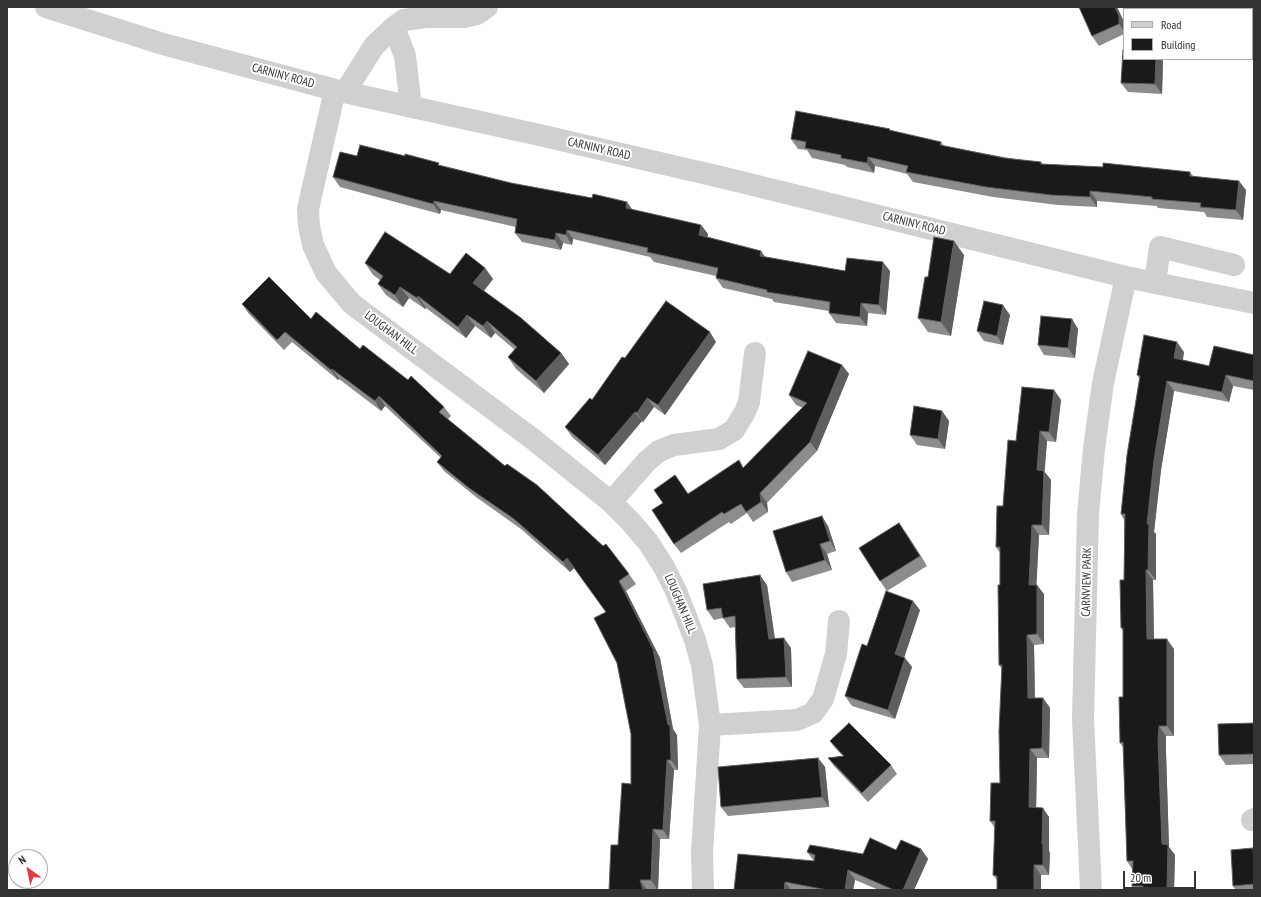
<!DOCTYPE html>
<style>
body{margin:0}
#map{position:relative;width:1261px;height:897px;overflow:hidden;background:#fff;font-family:"PT Sans Narrow",sans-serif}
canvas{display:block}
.frame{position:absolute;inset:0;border:8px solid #333;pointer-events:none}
.legend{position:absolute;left:1123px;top:8px;width:130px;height:52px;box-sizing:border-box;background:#fff;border:1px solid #adadad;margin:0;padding:5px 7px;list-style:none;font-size:12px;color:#333}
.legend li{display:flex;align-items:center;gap:8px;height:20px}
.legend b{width:20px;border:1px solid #adadad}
.north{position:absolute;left:8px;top:849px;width:40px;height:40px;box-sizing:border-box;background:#fff;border:1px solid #adadad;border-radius:50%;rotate:327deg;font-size:11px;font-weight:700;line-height:16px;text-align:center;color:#333}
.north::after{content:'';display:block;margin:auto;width:14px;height:18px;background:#e63946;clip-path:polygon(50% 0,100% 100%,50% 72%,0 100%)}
.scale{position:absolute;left:1123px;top:871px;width:73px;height:18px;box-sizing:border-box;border:2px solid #333;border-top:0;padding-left:5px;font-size:12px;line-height:14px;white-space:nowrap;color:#333;-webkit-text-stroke:3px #fff;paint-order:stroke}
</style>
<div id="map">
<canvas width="1261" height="897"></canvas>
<div class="frame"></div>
<ul class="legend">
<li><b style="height:5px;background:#d0d0d0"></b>Road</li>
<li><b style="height:11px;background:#1a1a1a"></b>Building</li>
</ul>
<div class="north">N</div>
<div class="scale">20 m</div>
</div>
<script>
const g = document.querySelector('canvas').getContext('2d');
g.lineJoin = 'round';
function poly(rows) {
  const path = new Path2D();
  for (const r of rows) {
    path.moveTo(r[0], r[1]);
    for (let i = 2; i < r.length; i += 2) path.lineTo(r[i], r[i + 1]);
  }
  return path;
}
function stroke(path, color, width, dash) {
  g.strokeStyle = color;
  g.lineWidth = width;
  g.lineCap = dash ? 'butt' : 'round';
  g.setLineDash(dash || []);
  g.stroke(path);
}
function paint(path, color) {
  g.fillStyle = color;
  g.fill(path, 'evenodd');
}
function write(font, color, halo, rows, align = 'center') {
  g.font = font + ' "PT Sans Narrow",sans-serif';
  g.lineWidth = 4;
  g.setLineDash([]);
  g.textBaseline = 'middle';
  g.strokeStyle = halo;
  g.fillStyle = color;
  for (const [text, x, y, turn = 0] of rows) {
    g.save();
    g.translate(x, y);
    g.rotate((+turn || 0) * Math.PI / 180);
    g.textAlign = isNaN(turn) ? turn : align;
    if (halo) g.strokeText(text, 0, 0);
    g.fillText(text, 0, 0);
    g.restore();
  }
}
stroke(poly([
 [46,7,163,44,335,90,535,134,729,179,1126,277,1254,303],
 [394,27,405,56,411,107],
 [335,90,308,209,309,226,313,245,326,273,352,304,534,440,611,502,630,521,648,542,664,567,676,591,695,640,702,665,710,725,702,853,703,890],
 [345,92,374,46,394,27,404,20,426,17,464,17,477,14,487,7],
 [1155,283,1160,247,1234,265],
 [611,502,647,461,659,451,674,445,719,439,734,430,745,412,749,402,755,353],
 [710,725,797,720,813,713,823,699,836,654,839,621],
 [1252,820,1254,819],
 [1091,890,1083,719,1088,514,1094,449,1103,383,1126,277]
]), '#d0d0d0', 22);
paint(poly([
 [1079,7,1117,7,1124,22,1124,34,1099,46,1092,36],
 [1124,59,1161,59,1163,61,1162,94,1128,92,1121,83],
 [891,131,941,142,944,146,1042,164,1190,172,1193,176,1246,190,1243,220,1207,217,1204,212,1158,208,1157,206,1097,201,1097,207,1058,205,993,197,913,182,907,174,875,166,874,173,847,167,845,165,812,158,807,150,798,149,791,139],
 [357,156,440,165,511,183,701,225,708,234,707,238,766,257,845,271,890,271,886,315,868,313,867,326,836,323,829,313,829,311,774,302,772,299,723,288,716,278,716,276,654,262,650,257,573,239,572,245,563,243,561,250,522,242,515,233,516,227,441,210,440,214,340,187,333,177],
 [964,255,951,336,928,332,918,318,928,277],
 [365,263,450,274,485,268,493,279,484,291,561,353,569,364,544,393,516,369,508,357,515,350,495,333,491,338,475,326,466,338,426,308,425,309,409,298,403,307,386,295,378,284,380,280,373,275],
 [242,304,311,319,360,349,408,380,444,407,451,416,448,419,629,574,636,584,626,591,660,658,673,729,677,735,678,770,674,770,669,839,660,839,658,890,609,890,631,784,631,734,617,663,606,612,574,568,570,572,521,529,476,497,444,471,437,462,441,458,385,406,381,411,339,379,338,380,292,342,284,350,249,314],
 [1010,315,1003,345,984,341,977,331],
 [1072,319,1078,329,1075,358,1044,355,1038,345],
 [716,342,665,415,654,407,643,422,642,421,605,465,572,437,565,427,592,400,625,358],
 [1184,352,1183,360,1209,366,1254,355,1254,390,1233,386,1229,402,1174,391,1161,470,1154,532,1156,534,1156,580,1153,580,1154,639,1174,649,1174,736,1166,736,1166,752,1169,847,1175,855,1174,890,1135,890,1132,886,1132,869,1127,861,1123,747,1120,743,1123,697,1123,631,1121,628,1124,580,1124,520,1121,514,1140,379,1137,375],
 [842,365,849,374,817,451,767,503,768,512,753,522,747,513,731,524,729,522,681,553,674,544,688,493,744,467,803,408,796,405,789,395],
 [1054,390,1061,400,1056,442,1047,441,1044,471,1051,480,1049,535,1039,535,1036,585,1044,594,1044,644,1034,645,1035,698,1043,698,1050,708,1049,758,1037,758,1036,808,1049,817,1049,851,1050,853,1049,875,1041,875,1041,890,997,890,997,880,993,875,995,828,990,821,1000,783,1002,669,999,665,1000,553,996,547,1003,506,1016,441],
 [942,411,949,421,945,449,917,445,910,435],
 [828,526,836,551,827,554,832,570,792,582,786,572],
 [906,533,927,566,887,591,880,581],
 [767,585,775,638,791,648,792,687,744,688,737,679,735,627,730,628,723,618,714,620,707,610],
 [920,610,904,657,912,667,895,719,852,706,845,696,867,646],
 [1254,723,1254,764,1226,765,1219,755],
 [830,741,891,765,897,774,868,802,834,766,828,758,843,756,836,749],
 [818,758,825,767,829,807,728,816,721,807],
 [921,849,928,859,914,890,879,890,855,880,853,890,734,890,814,861,807,852,863,854,896,850],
 [1254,850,1254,890,1236,890,1233,886]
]), '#8c8c8c');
paint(poly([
 [1115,7,1117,7,1124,22,1124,31,1119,24],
 [1156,59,1161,59,1163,61,1162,94,1155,84],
 [868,157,875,166,874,173,867,163],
 [1239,181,1246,190,1243,220,1236,210],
 [1090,191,1097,201,1097,207,1090,197],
 [434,201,441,210,440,214,433,204],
 [627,202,634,212,626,208],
 [701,225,708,234,706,245,699,235],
 [567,230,573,239,572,245,566,235],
 [556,233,563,243,561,250,555,240],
 [954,241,964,255,951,336,941,322],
 [761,251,768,261,760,256],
 [883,262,890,271,886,315,879,305],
 [485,268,493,279,481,294,473,283],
 [400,287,409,298,403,307,395,295],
 [418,296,426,308,425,309,417,298],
 [861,303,868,313,867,326,860,317],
 [1003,305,1010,315,1003,345,997,336],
 [467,315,475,326,466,338,458,327],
 [1072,319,1078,329,1075,358,1068,348],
 [487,321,495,333,491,338,483,326],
 [710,332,716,342,665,415,658,405],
 [1177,342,1184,352,1181,368,1174,358],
 [561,353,569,364,544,393,536,381],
 [842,365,849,374,817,451,810,442],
 [332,369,339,379,338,380,331,370],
 [1226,375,1233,386,1229,402,1222,392],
 [1167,381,1174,391,1161,470,1154,532,1156,534,1156,580,1148,570,1147,524,1154,460],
 [1054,390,1061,400,1056,442,1049,432],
 [379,396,385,406,381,411,375,401],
 [647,398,654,407,643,422,637,413],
 [942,411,949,421,945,449,938,439],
 [635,412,642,421,605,465,598,455],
 [1040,431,1047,441,1044,480,1037,470],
 [1044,471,1051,480,1049,535,1042,525],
 [760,493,767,503,768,512,761,502],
 [822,516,828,526,836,551,830,541],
 [899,523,906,533,927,566,920,556],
 [1032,525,1039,535,1036,595,1029,585],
 [820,544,827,554,832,570,825,560],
 [567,558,574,568,570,572,563,562],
 [1146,570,1153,580,1154,649,1147,639],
 [760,575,767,585,776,648,769,639],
 [619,581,626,591,660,658,673,729,677,735,678,770,671,760],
 [1037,585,1044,594,1044,644,1037,634],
 [913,601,920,610,902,664,895,654],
 [1027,635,1034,645,1035,708,1028,698],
 [784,638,791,648,792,687,786,677],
 [1167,639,1174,649,1174,736,1167,726],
 [905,658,912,667,895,719,888,710],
 [1043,698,1050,708,1049,758,1042,748],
 [1159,726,1166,736,1166,752,1169,847,1175,855,1174,890,1167,890,1162,844,1158,741],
 [1030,749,1037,758,1036,817,1029,807],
 [818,758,825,767,829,807,822,797],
 [667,760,674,770,669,839,663,830],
 [1043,808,1049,817,1049,851,1050,853,1049,875,1043,865,1042,844],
 [653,829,660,839,658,890,651,880],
 [921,849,928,859,914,890,903,890],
 [1034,865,1041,875,1041,890,1034,890],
 [848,870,855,880,853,890,845,890],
 [640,880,647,890,643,890],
 [785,882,791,890,784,890]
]), '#5f5f5f');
const building = poly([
 [1079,7,1115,7,1119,16,1119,24,1092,36,1079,7],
 [1123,50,1124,50,1124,59,1156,59,1155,84,1121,83,1123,50],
 [796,111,890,129,889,130,941,142,940,145,1004,158,1041,162,1041,164,1103,167,1103,163,1190,172,1190,176,1239,181,1236,210,1200,207,1201,203,1152,199,1152,197,1090,191,1090,197,1051,195,986,187,906,172,908,166,868,157,867,163,841,158,841,155,805,148,806,142,791,139,796,111],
 [360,145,405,156,405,154,439,163,438,165,511,183,592,198,593,194,627,202,626,208,701,225,699,235,761,251,760,256,845,271,847,258,883,262,879,305,861,303,860,317,829,313,830,302,767,292,767,290,716,278,718,268,647,252,648,248,567,230,566,235,556,233,555,240,515,233,517,219,434,201,433,204,333,177,340,152,357,156,360,145],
 [385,232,450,274,466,253,485,268,473,283,521,318,561,353,536,381,508,357,517,347,487,321,483,326,467,315,458,327,418,296,417,298,400,287,395,295,378,284,383,276,365,263,385,232],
 [934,237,954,241,941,322,918,318,925,277,928,277,934,237],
 [269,277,311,319,316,312,360,349,363,345,408,380,411,376,444,407,439,412,505,466,507,464,537,485,603,546,606,544,629,574,619,581,653,649,668,725,670,725,671,760,667,760,663,830,653,829,651,880,640,880,643,890,609,890,611,845,618,845,622,783,631,784,631,734,617,663,594,618,606,612,567,558,563,562,514,519,469,488,437,462,442,456,379,396,375,401,332,369,331,370,285,332,277,340,242,304,269,277],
 [666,301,710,332,658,405,647,398,637,413,635,412,598,455,565,427,590,398,592,400,622,357,625,358,666,301],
 [984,301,1003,305,997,336,977,331,984,301],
 [1041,316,1072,319,1068,348,1038,345,1041,316],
 [1144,335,1177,342,1174,358,1209,366,1214,346,1254,355,1254,381,1226,375,1222,392,1167,381,1154,460,1147,524,1149,524,1148,570,1146,570,1147,639,1167,639,1167,726,1159,726,1158,741,1162,844,1168,845,1167,890,1143,890,1143,886,1132,886,1133,861,1127,861,1123,742,1120,743,1119,697,1123,697,1123,628,1121,628,1120,580,1124,580,1125,514,1121,514,1127,455,1140,376,1137,375,1144,335],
 [808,351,842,365,810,442,760,493,761,502,746,512,741,504,724,514,722,512,674,544,652,510,663,503,654,490,675,475,688,494,739,460,743,468,807,403,789,395,808,351],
 [1022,387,1054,390,1049,432,1040,431,1037,470,1044,471,1042,525,1032,525,1029,585,1037,585,1037,634,1027,635,1028,698,1043,698,1042,748,1030,749,1029,807,1043,808,1042,844,1043,844,1043,865,1034,865,1034,890,997,890,997,876,993,875,995,821,990,821,991,783,1000,783,999,731,1002,665,999,665,998,585,1000,585,1000,547,996,547,997,506,1003,506,1008,440,1016,441,1022,387],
 [914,406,942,411,938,439,910,435,914,406],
 [822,516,830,541,820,544,825,560,786,572,773,531,822,516],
 [899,523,920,556,880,581,859,548,899,523],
 [760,575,769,639,784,638,786,677,737,679,735,616,723,618,721,608,707,610,703,584,760,575],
 [886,591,913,601,895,654,905,658,888,710,845,696,862,644,867,646,886,591],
 [849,723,891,765,862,793,828,758,844,756,830,741,849,723],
 [1254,723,1254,754,1219,755,1218,724,1254,723],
 [818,758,822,797,721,807,718,767,818,758],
 [870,838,896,850,901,840,921,849,903,890,894,890,848,870,845,890,827,890,785,882,784,890,734,890,738,854,814,861,815,855,807,852,810,845,863,854,870,838],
 [1253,848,1253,851,1254,851,1254,884,1233,886,1231,850,1253,848]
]);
paint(building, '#1a1a1a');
stroke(building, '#5f5f5f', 1);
write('12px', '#333', '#fff', [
 ["CARNINY ROAD",283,76,15],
 ["CARNINY ROAD",599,149,13],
 ["CARNINY ROAD",914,224,14],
 ["LOUGHAN HILL",391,333,37],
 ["CARNVIEW PARK",1087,582,-89],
 ["LOUGHAN HILL",680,604,67]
]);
</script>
